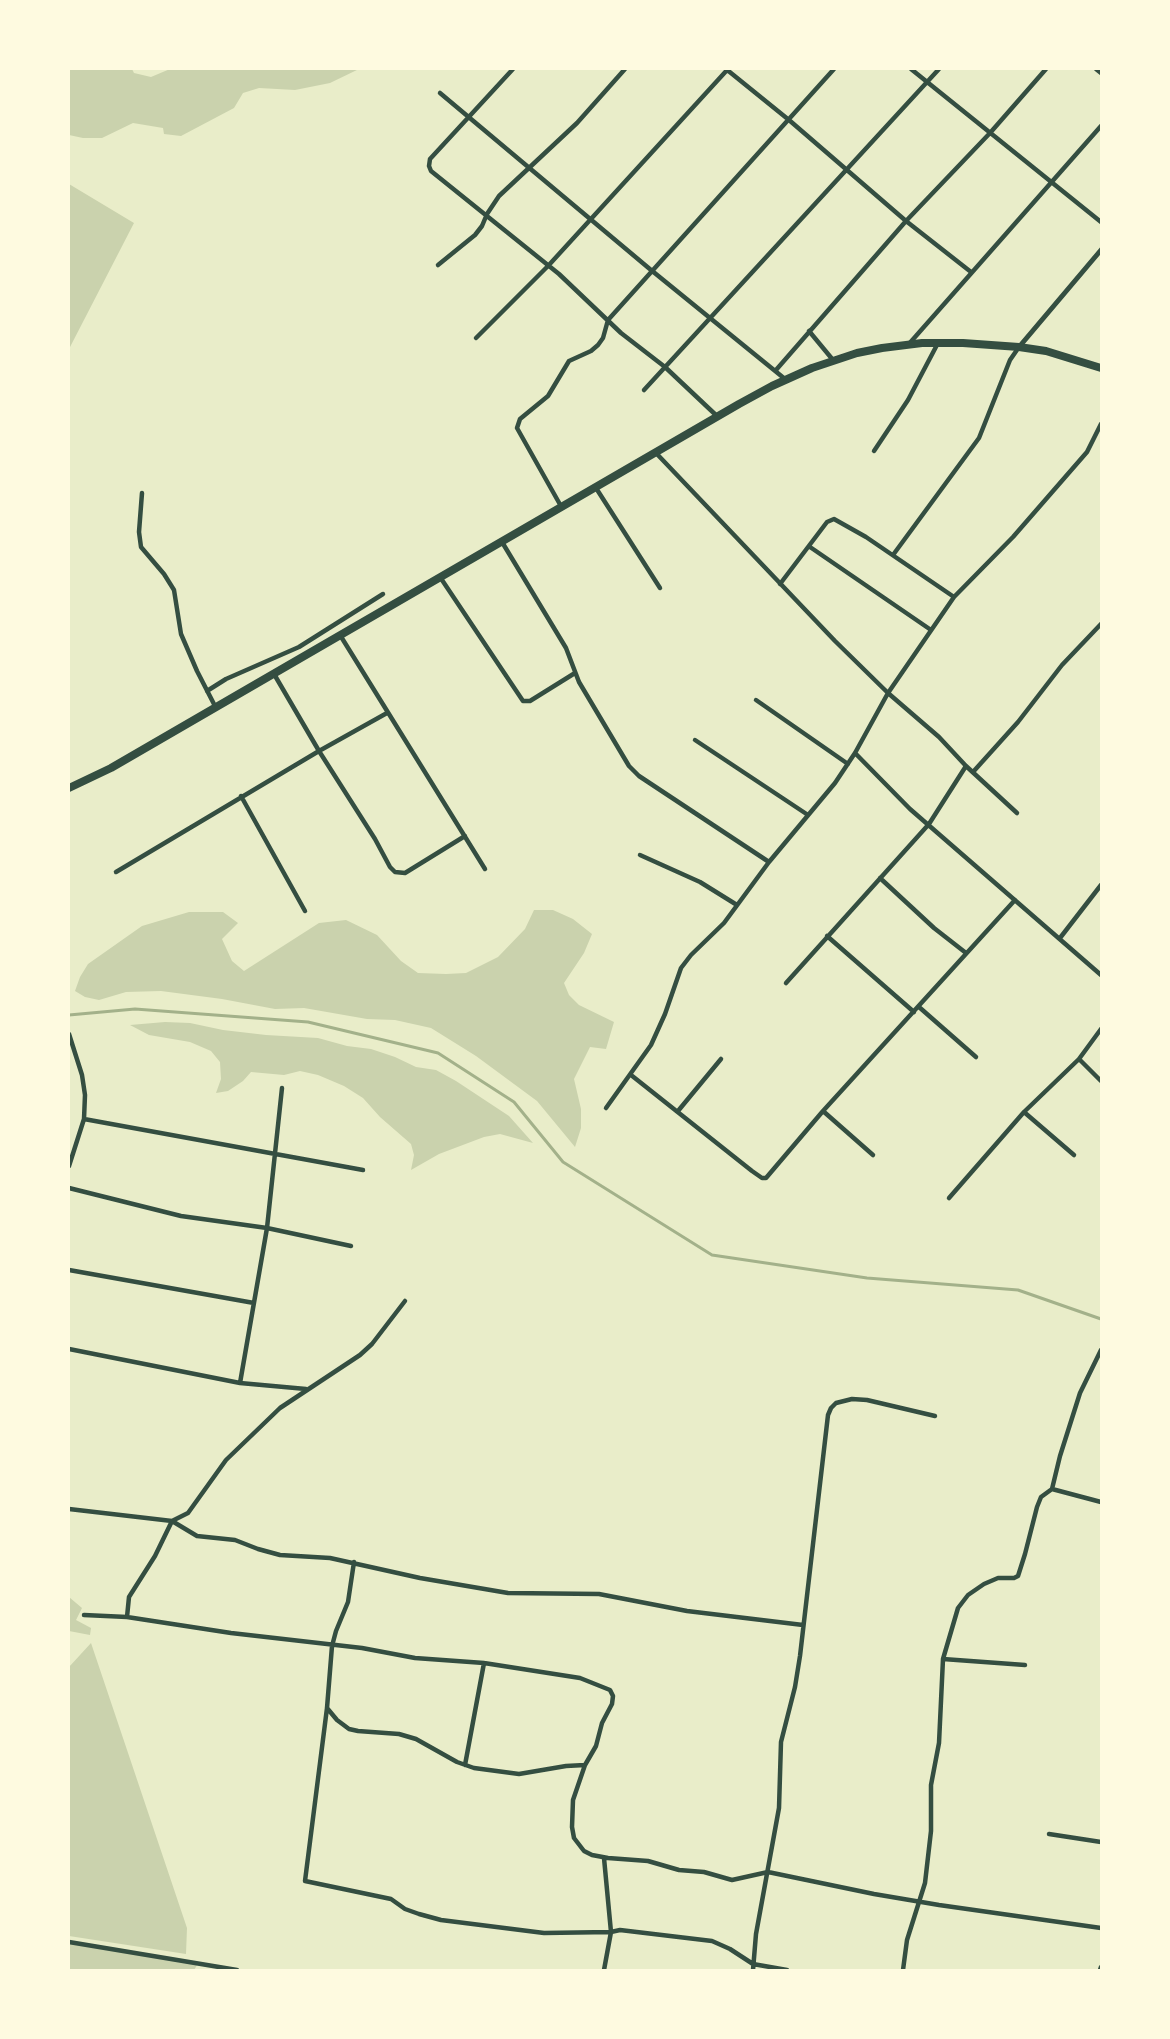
<!DOCTYPE html>
<style>
body{margin:0}
#map{position:relative;width:1170px;height:2039px;overflow:hidden;background:#e9edc9;font-family:Quicksand,sans-serif}
canvas{display:block}
.frame{position:absolute;inset:0;border:70px solid #fefae0;pointer-events:none}
</style>
<div id="map">
<canvas width="1170" height="2039"></canvas>
<div class="frame"></div>
</div>
<script>
const g = document.querySelector('canvas').getContext('2d');
g.lineJoin = 'round';
function paint(path, color) {
  g.fillStyle = color;
  g.fill(path, 'evenodd');
}
function poly(rows) {
  const path = new Path2D();
  for (const r of rows) {
    path.moveTo(r[0], r[1]);
    for (let i = 2; i < r.length; i += 2) path.lineTo(r[i], r[i + 1]);
  }
  return path;
}
function stroke(path, color, width, dash) {
  g.strokeStyle = color;
  g.lineWidth = width;
  g.lineCap = dash ? 'butt' : 'round';
  g.setLineDash(dash || []);
  g.stroke(path);
}
paint(poly([
 [69,69,132,69,134,73,151,77,170,69,359,69,330,83,295,90,259,88,243,93,234,108,181,136,164,134,163,128,133,123,102,138,83,138,69,135],
 [69,184,134,223,69,349],
 [534,910,553,910,573,919,592,934,584,953,564,983,569,995,579,1005,614,1022,606,1049,590,1047,574,1079,581,1109,581,1128,575,1147,537,1101,476,1056,431,1028,395,1020,367,1019,304,1008,275,1009,222,999,161,991,126,992,99,1000,85,997,75,991,80,977,88,964,142,926,189,912,223,912,238,923,222,939,232,961,244,971,319,923,346,920,377,935,401,961,418,973,446,974,466,973,498,957,525,929],
 [165,1022,190,1023,223,1030,266,1035,318,1038,347,1046,371,1049,395,1057,416,1067,436,1070,456,1081,509,1116,533,1143,500,1134,484,1137,439,1154,411,1170,414,1155,411,1144,380,1117,363,1098,344,1086,318,1075,300,1071,284,1075,251,1072,243,1081,228,1091,216,1093,221,1079,220,1062,211,1051,190,1042,149,1035,130,1025],
 [69,1597,82,1608,76,1620,91,1628,90,1635,69,1631],
 [91,1643,187,1928,186,1954,69,1936,69,1667],
 [69,1942,199,1962,194,1970,69,1970]
]), '#cad2ad');
stroke(poly([
 [69,1015,135,1009,308,1022,438,1053,514,1102,563,1162,712,1255,867,1278,1018,1290,1101,1319]
]), '#a3b18a', 3);
stroke(poly([
 [513,69,430,159,429,166,431,171,559,274,621,333,665,367,718,417],
 [726,69,789,120,906,221,971,272],
 [911,69,1101,222],
 [1096,69,1101,73],
 [440,93,651,270,785,379],
 [438,265,475,235,482,226,487,214,499,196,577,123,625,69],
 [809,331,833,360],
 [476,338,548,266,728,69],
 [908,345,1101,126],
 [776,370,906,221,990,133,1046,69],
 [644,390,939,69],
 [874,451,908,400,938,343],
 [656,453,835,641,888,693,939,737,966,766,1017,813],
 [596,488,660,588],
 [142,493,139,532,141,547,164,574,174,590,181,634,197,671,216,708],
 [562,508,517,428,520,419,548,396,569,361,591,351,598,345,603,338,608,320,834,69],
 [502,542,566,648,579,682,629,766,639,776,769,862],
 [810,547,931,630],
 [893,555,979,438,1010,360,1019,347],
 [440,577,523,701,530,701,575,673],
 [780,584,827,522,834,519,866,537,954,597],
 [340,635,485,869],
 [274,674,319,751,375,839,390,867,395,872,405,873,465,836],
 [207,691,226,679,299,647,383,594],
 [756,700,848,764],
 [695,740,808,815],
 [855,753,910,809,1101,975],
 [973,772,1018,722,1062,665,1101,624],
 [241,796,305,911],
 [640,855,700,882,737,905],
 [116,872,319,751,387,713],
 [880,878,934,928,966,953],
 [827,936,914,1012],
 [1060,938,1101,885],
 [786,983,929,824,966,766],
 [919,1007,976,1057],
 [69,1034,82,1075,85,1095,84,1119,69,1166],
 [1079,1059,1101,1081],
 [631,1075,752,1171,762,1178,766,1178,823,1111,1015,900],
 [606,1108,651,1045,665,1014,681,968,691,955,724,923,769,862,835,783,855,753,888,693,954,597,1013,537,1087,452,1101,424],
 [678,1111,721,1059],
 [823,1111,873,1155],
 [1024,1112,1074,1155],
 [84,1119,363,1170],
 [69,1188,181,1216,267,1228,351,1246],
 [949,1198,1024,1112,1079,1059,1101,1029],
 [69,1270,254,1303],
 [69,1349,240,1383,306,1389],
 [240,1383,267,1228,282,1088],
 [1052,1489,1101,1502],
 [69,1509,172,1521,197,1536,235,1540,258,1549,280,1555,330,1558,420,1578,508,1593,599,1594,687,1611,803,1625],
 [354,1562,348,1602,336,1631,332,1646,327,1708,305,1881,391,1899,405,1909,419,1914,441,1920,544,1933,611,1932,620,1930,712,1941,730,1949,753,1964,787,1970],
 [84,1615,127,1617,231,1633,362,1648,415,1658,484,1663,580,1678,610,1690,613,1696,612,1704,602,1723,596,1746,585,1765,573,1800,572,1827,574,1838,584,1851,592,1855,608,1858,648,1861,679,1870,704,1872,732,1880,768,1872,874,1894,939,1905,1101,1928],
 [127,1617,129,1597,155,1556,172,1521,188,1513,226,1460,280,1408,360,1355,372,1344,405,1301],
 [943,1659,1025,1665],
 [327,1708,337,1720,349,1729,358,1731,399,1734,416,1739,457,1762,474,1768,519,1774,566,1766,585,1765],
 [465,1765,484,1663],
 [1049,1834,1101,1842],
 [69,1942,237,1970],
 [604,1970,611,1932,604,1858],
 [753,1970,756,1934,779,1808,781,1742,795,1687,800,1656,828,1415,831,1408,836,1403,852,1399,867,1400,935,1416],
 [903,1970,907,1940,925,1883,931,1831,931,1785,939,1743,943,1659,958,1608,968,1595,984,1584,998,1578,1014,1578,1018,1576,1025,1554,1037,1507,1041,1497,1052,1489,1060,1456,1080,1393,1101,1350],
 [1100,1970,1101,1967]
]), '#344e41', 4.5);
stroke(poly([
 [1019,347,1101,250]
]), '#344e41', 5);
stroke(poly([
 [69,788,111,768,739,404,772,386,812,368,857,353,882,348,922,343,963,343,1019,347,1046,351,1101,368]
]), '#344e41', 8);
</script>
